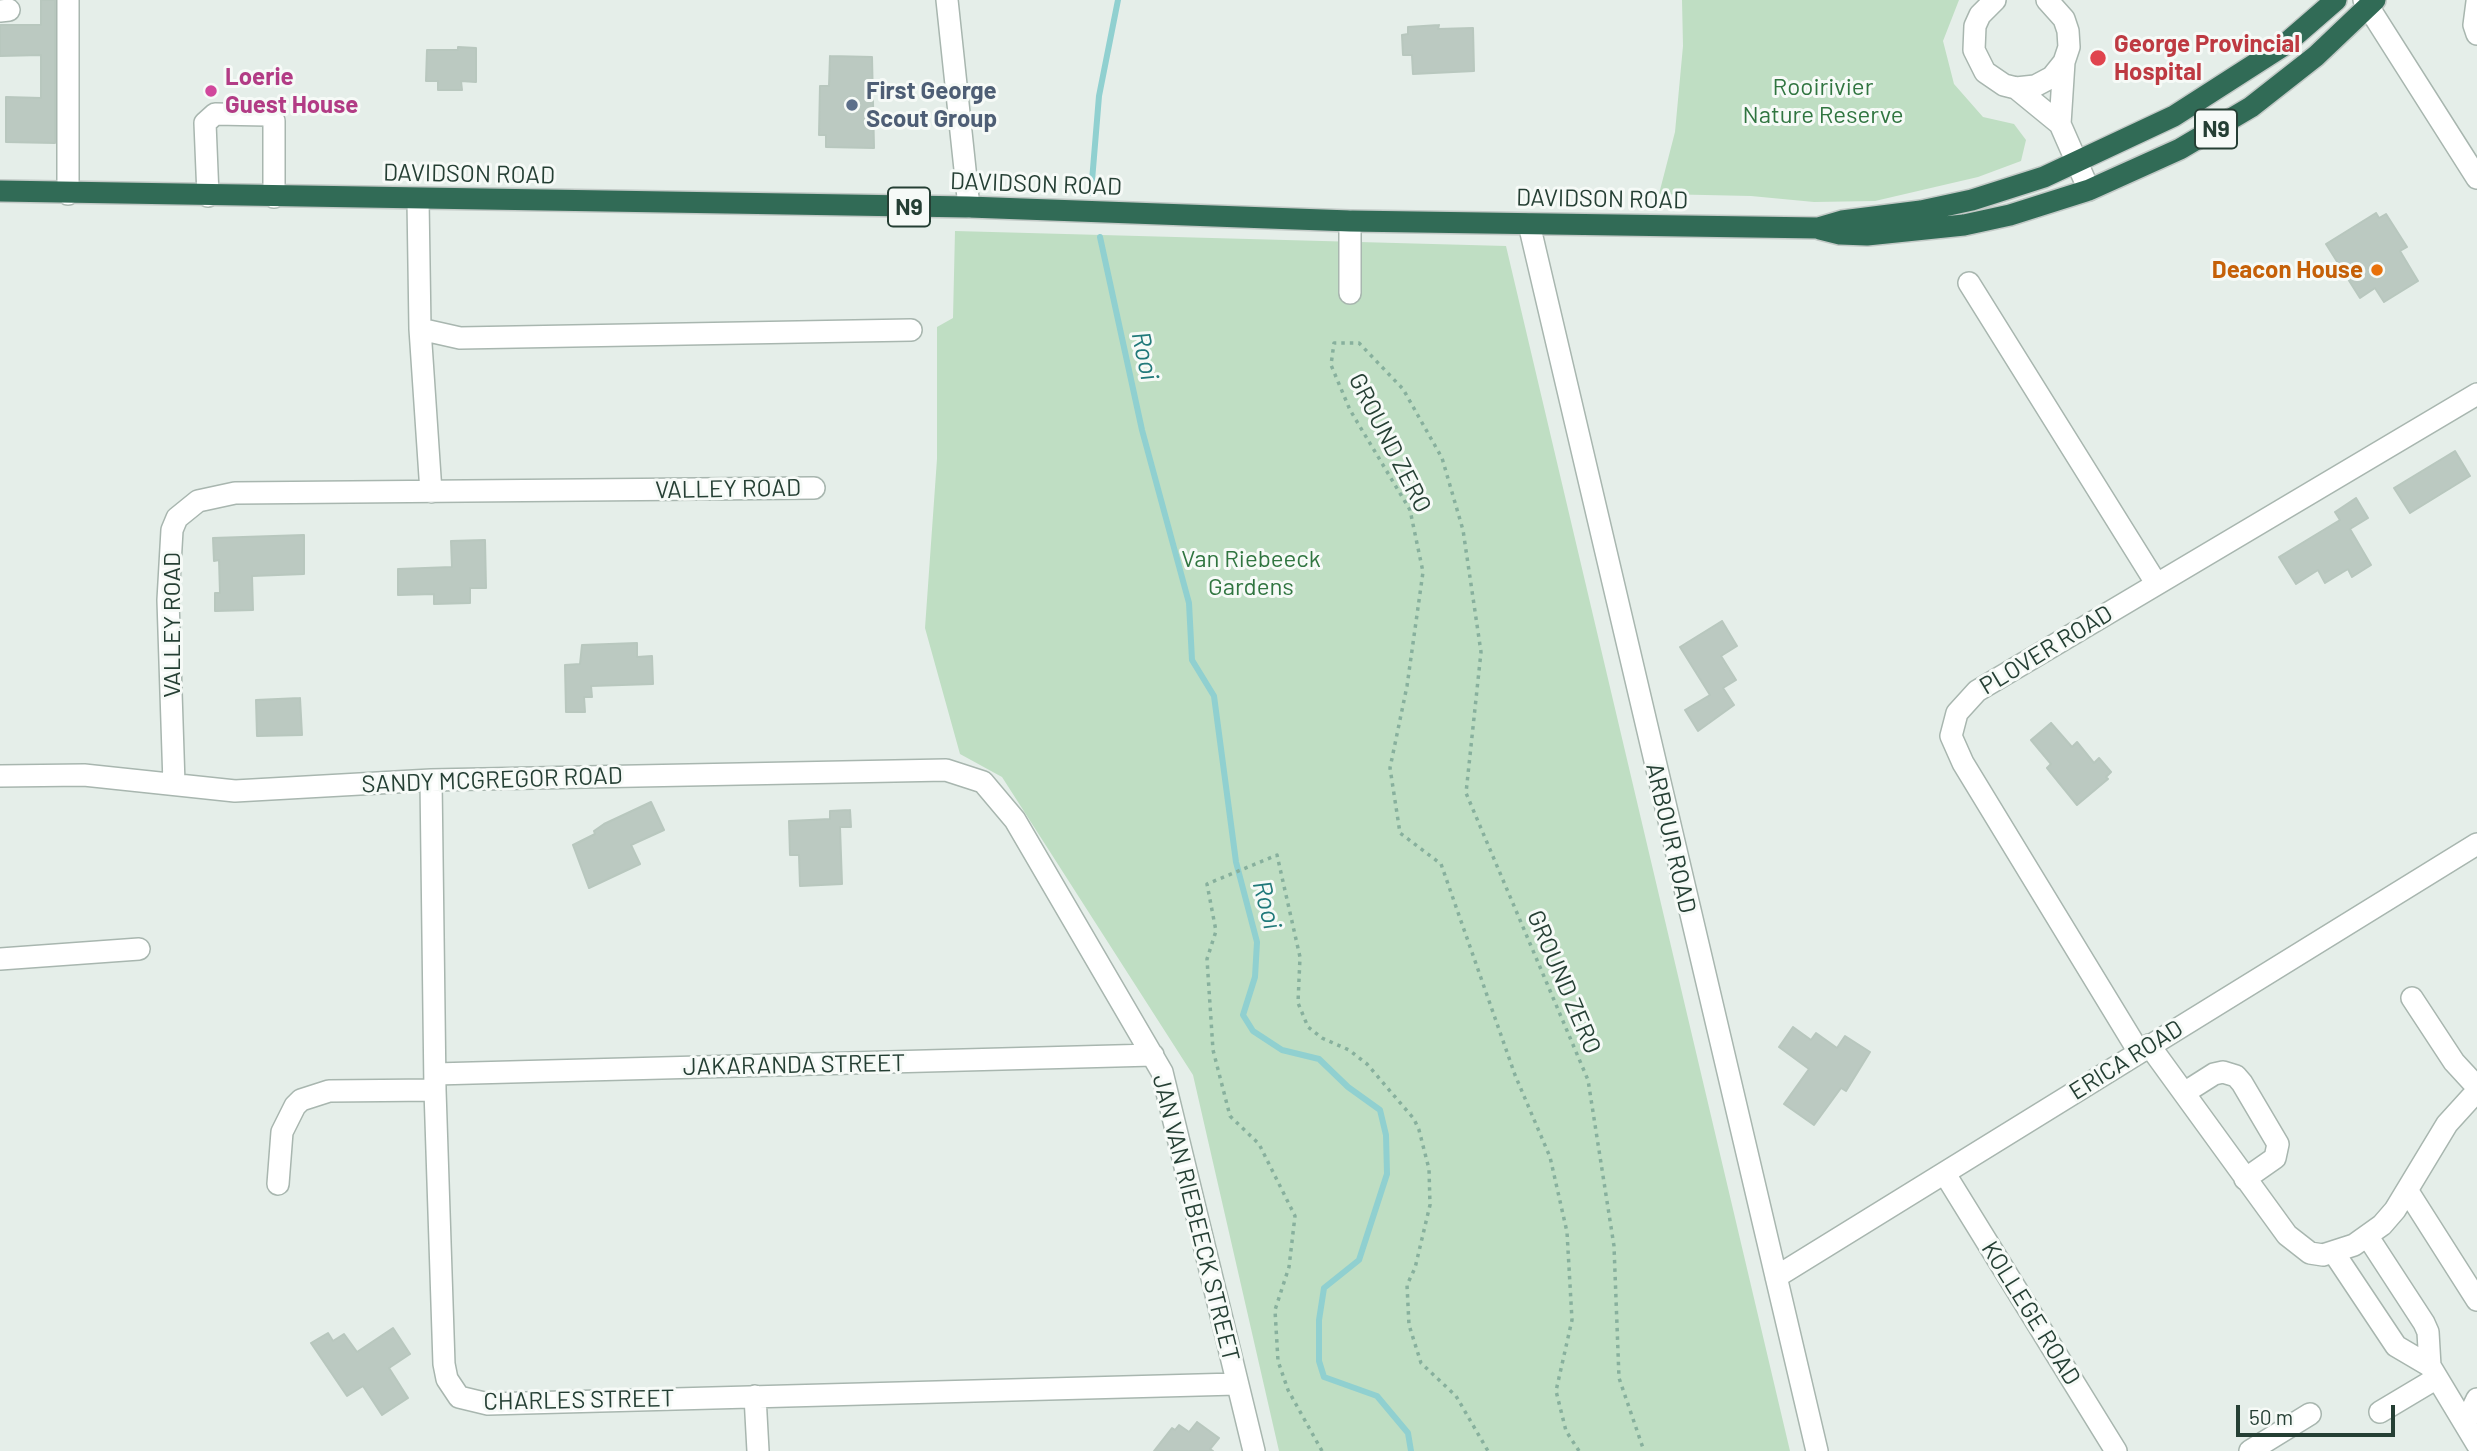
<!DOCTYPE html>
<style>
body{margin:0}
#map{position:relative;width:2477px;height:1451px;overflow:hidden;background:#e5eee9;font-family:Barlow,sans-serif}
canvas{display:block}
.scale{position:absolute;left:2236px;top:1405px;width:159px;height:32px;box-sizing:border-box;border:4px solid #253f34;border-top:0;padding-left:9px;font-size:21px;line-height:24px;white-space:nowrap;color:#253f34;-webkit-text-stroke:5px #f6faf7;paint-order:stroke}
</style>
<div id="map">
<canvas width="2477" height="1451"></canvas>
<div class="scale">50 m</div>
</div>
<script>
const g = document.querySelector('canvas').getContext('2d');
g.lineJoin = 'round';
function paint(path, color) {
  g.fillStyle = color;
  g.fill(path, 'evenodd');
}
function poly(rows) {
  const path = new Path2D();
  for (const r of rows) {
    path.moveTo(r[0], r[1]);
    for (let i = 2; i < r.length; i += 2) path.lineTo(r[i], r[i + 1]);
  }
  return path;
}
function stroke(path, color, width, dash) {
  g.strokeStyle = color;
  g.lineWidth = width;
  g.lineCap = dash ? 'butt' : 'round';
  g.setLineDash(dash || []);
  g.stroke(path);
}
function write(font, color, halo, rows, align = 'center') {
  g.font = font + ' Barlow,sans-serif';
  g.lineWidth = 6;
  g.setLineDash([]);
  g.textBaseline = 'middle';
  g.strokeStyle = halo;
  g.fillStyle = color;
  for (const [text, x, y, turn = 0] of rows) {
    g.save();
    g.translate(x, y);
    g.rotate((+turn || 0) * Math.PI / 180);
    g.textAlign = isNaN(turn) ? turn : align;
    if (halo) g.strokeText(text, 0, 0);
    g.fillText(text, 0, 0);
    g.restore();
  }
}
paint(poly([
 [1682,0,1959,0,1943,41,1954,84,1983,117,2014,124,2026,140,2021,161,1978,177,1875,201,1814,202,1751,196,1659,194,1675,132,1683,46],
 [955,231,1506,246,1790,1451,1279,1451,1193,1075,1002,777,960,754,925,628,937,459,937,327,953,318]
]), '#bfdec3');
stroke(poly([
 [1091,193,1099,96,1118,0],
 [1100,237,1142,430,1189,603,1192,660,1214,696,1236,862,1257,942,1255,977,1243,1015,1253,1031,1282,1050,1319,1059,1348,1087,1380,1110,1386,1135,1387,1174,1359,1260,1324,1288,1319,1320,1319,1361,1324,1377,1377,1396,1408,1433,1411,1451]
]), '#90d0d0', 6);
const building = poly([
 [41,0,55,0,55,143,6,142,6,97,41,98,41,55,0,56,0,25,41,25,41,0],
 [1439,25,1438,29,1473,28,1474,71,1413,74,1412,55,1403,55,1402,35,1408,34,1408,27,1439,25],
 [458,47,476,48,476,82,461,81,462,90,438,90,438,81,426,81,427,50,458,50,458,47],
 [830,56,872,57,874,148,826,147,826,135,819,135,820,86,829,86,830,56],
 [2376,213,2379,218,2386,214,2407,247,2400,251,2418,281,2384,302,2375,288,2360,298,2326,244,2376,213],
 [2455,451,2470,476,2410,513,2394,488,2455,451],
 [2356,498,2368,518,2350,529,2371,565,2352,577,2348,569,2325,583,2318,570,2296,584,2279,557,2340,520,2335,512,2356,498],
 [304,535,304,574,252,576,253,610,215,611,215,593,220,593,219,560,214,561,213,538,304,535],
 [485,540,486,588,470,588,470,603,434,604,434,594,398,595,398,569,452,567,451,541,485,540],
 [1722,621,1737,646,1721,656,1736,680,1723,688,1734,705,1698,731,1685,710,1710,695,1680,647,1722,621],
 [637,643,637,657,652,656,653,684,591,686,592,697,584,697,585,712,566,712,565,665,580,664,582,645,637,643],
 [300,698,302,735,257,736,256,700,300,698],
 [2051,723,2072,747,2077,742,2094,763,2099,758,2111,772,2106,777,2108,779,2077,805,2047,768,2051,764,2031,740,2051,723],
 [651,802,664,830,631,845,640,864,589,888,573,845,595,834,594,831,604,824,651,802],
 [850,810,851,827,840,827,842,884,800,886,799,855,790,855,789,821,830,819,830,811,850,810],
 [1793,1027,1811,1040,1816,1033,1837,1048,1845,1036,1870,1052,1846,1091,1841,1088,1814,1125,1784,1104,1809,1069,1779,1047,1793,1027],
 [393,1328,410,1354,389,1368,408,1398,382,1415,363,1386,347,1396,311,1343,328,1333,333,1341,344,1334,357,1352,393,1328],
 [1197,1422,1219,1438,1210,1449,1213,1451,1154,1451,1172,1428,1175,1430,1179,1425,1189,1432,1197,1422]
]);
paint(building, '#bbc9c1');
stroke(building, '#b8c7be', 2);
const minor = poly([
 [68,0,68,194],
 [947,0,969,207],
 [1995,0,1980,15,1975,26,1974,50,1985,72,2004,85,2016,88,2035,86,2052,77,2064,62,2069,47,2068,31,2064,19,2047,0],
 [2364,0,2477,178],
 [2477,2,2474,25,2477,34],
 [0,11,9,10],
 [2064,62,2060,124,2089,190],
 [2016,88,2060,124],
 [208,196,205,123,215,114,267,115,274,121,274,197],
 [418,200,420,329,431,492],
 [1350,221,1350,293],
 [1529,224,1817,1451],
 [1969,283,2156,583],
 [420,329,460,338,911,330],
 [0,776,84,775,235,791,431,780,946,770,983,782,1015,820,1162,1072,1254,1451],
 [431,780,435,1090,444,1364,447,1379,459,1397,488,1404,1236,1384],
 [174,784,168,600,172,530,177,518,198,501,235,493,814,488],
 [0,959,139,949],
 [2412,998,2454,1062,2477,1087],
 [2149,1045,2287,1235,2310,1253,2323,1255,2354,1245,2382,1225,2395,1210,2447,1124,2477,1091],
 [2139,1052,1963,763,1951,736,1957,713,1977,691,2477,394],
 [435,1074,1153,1055],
 [2184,1093,2214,1074,2223,1072,2236,1076,2242,1083,2278,1144,2275,1158,2245,1179],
 [1945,1174,2116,1451],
 [278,1184,282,1132,295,1106,301,1100,329,1091,435,1090],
 [2407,1190,2477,1300],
 [2368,1237,2424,1323,2428,1332,2430,1366,2477,1444],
 [2334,1253,2396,1346,2430,1366],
 [1776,1277,2477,844],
 [755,1396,758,1451],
 [2380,1412,2437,1378],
 [2465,1424,2477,1399],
 [2250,1451,2310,1414]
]);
const highway = poly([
 [0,191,969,207,1350,221,1818,228,1842,221,1921,211,1972,200,2044,177,2174,116,2283,46,2336,0],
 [1820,229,1840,234,1867,235,1964,225,2010,215,2089,190,2180,149,2251,107,2316,56,2375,0]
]);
stroke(minor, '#a8b6af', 24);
stroke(highway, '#c2c9c6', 24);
stroke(poly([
 [1322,1451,1288,1390,1278,1361,1275,1310,1289,1267,1295,1216,1259,1144,1230,1116,1213,1050,1207,959,1216,931,1207,884,1277,855,1300,957,1298,1003,1308,1027,1322,1038,1349,1050,1367,1064,1414,1119,1419,1130,1429,1169,1430,1205,1415,1268,1407,1285,1409,1325,1421,1363,1456,1396,1488,1451],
 [1579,1451,1566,1431,1556,1391,1572,1320,1567,1232,1550,1157,1515,1075,1441,864,1400,833,1390,768,1407,686,1423,572,1410,510,1350,410,1331,365,1334,343,1359,343,1403,389,1442,458,1463,530,1481,652,1466,793,1588,1080,1614,1246,1619,1378,1644,1451]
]), '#87b09d', 3.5, [3.5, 5]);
stroke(minor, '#fff', 21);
stroke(highway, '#316b56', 21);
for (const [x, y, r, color] of [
 [2098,58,9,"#e0444e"],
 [211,91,7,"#d1479c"],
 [852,105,7,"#5c6f8a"],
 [2377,270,7,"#e8710a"]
]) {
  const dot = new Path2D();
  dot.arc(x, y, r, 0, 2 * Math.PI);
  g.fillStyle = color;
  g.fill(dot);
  stroke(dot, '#f6faf7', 2.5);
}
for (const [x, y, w] of [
 [2216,129,42],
 [909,207,42]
]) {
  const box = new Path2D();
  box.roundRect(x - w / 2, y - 19.5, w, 39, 5);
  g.fillStyle = '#f6faf7';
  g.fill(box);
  stroke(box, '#253f34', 2);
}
write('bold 23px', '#253f34', null, [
 ["N9",2216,129],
 ["N9",909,207]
]);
write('bold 24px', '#be3a42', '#f6faf7', [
 ["George Provincial",2114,44],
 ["Hospital",2114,72]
], 'left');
write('bold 24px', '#b23c85', '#f6faf7', [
 ["Loerie",225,77],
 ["Guest House",225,105]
], 'left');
write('24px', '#307540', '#f6faf7', [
 ["Rooirivier",1823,87],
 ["Nature Reserve",1823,115],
 ["Van Riebeeck",1251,559],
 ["Gardens",1251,587]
]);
write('bold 24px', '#4e5e75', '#f6faf7', [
 ["First George",866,91],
 ["Scout Group",866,119]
], 'left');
write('24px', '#253f34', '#f6faf7', [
 ["DAVIDSON ROAD",469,174,1],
 ["DAVIDSON ROAD",1036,184,2],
 ["DAVIDSON ROAD",1602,199,1],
 ["GROUND ZERO",1390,443,63],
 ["VALLEY ROAD",728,489,-1],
 ["VALLEY ROAD",172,625,-90],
 ["PLOVER ROAD",2046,650,-31],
 ["SANDY MCGREGOR ROAD",492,780,-2],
 ["ARBOUR ROAD",1671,838,77],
 ["GROUND ZERO",1564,982,67],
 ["ERICA ROAD",2126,1060,-32],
 ["JAKARANDA STREET",794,1065,-1],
 ["JAN VAN RIEBEECK STREET",1196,1218,76],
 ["KOLLEGE ROAD",2031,1313,58],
 ["CHARLES STREET",579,1400,-1]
]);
write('bold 24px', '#c56008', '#f6faf7', [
 ["Deacon House",2363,270]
], 'right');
write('italic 26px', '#20797a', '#f6faf7', [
 ["Rooi",1145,356,78],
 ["Rooi",1267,905,76]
]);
</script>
